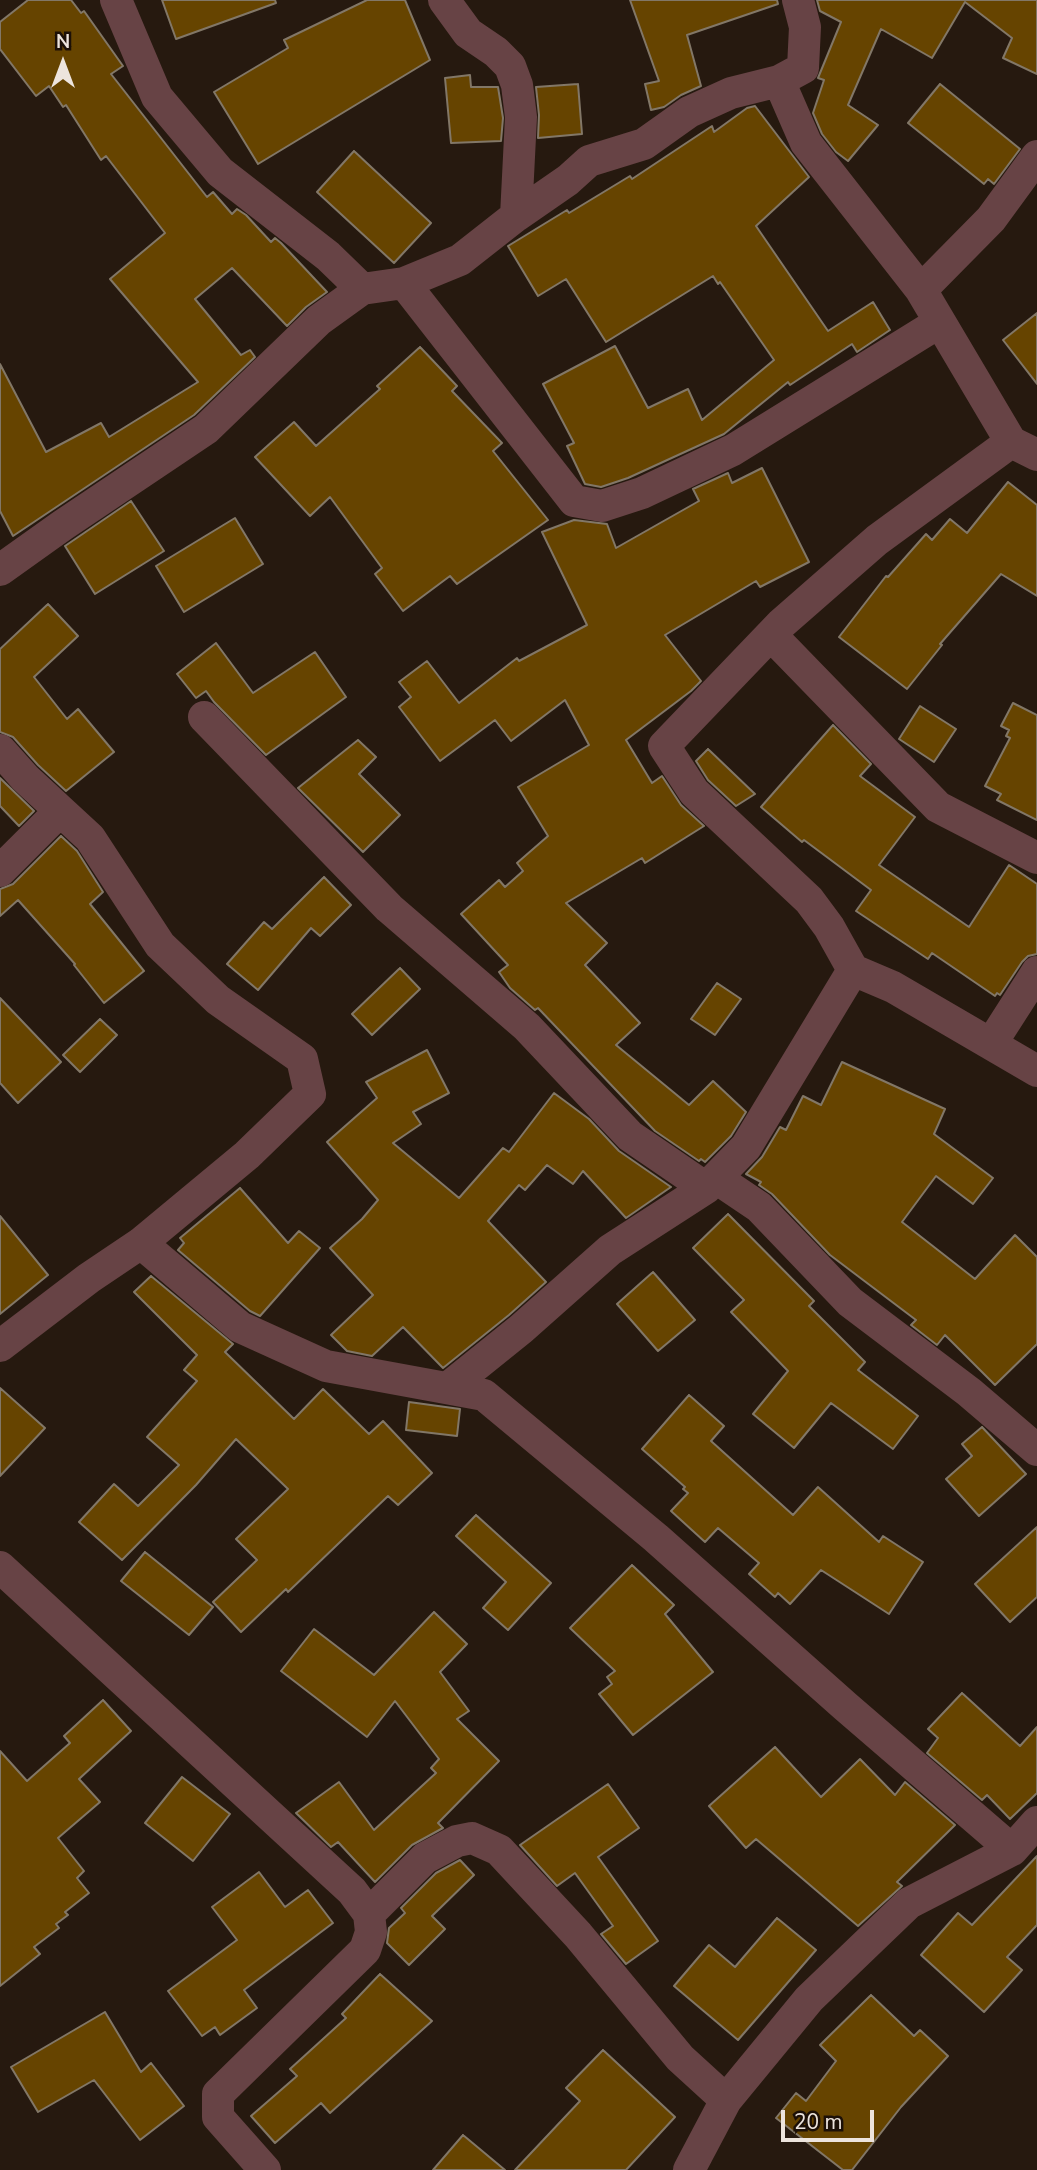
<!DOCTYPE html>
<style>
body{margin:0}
#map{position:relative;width:1037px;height:2170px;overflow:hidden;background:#26190f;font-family:"Nunito Sans",sans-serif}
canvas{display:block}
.north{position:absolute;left:28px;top:28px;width:70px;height:70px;-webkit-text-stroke:5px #1c1007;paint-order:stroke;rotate:0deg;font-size:19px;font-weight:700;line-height:28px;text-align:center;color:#ede4dd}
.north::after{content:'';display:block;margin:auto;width:24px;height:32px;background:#ede4dd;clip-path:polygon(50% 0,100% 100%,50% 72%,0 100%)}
.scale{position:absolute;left:781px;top:2110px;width:93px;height:32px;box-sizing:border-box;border:4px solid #ede4dd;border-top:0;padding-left:9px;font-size:21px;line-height:24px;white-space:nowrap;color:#ede4dd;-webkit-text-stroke:5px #1c1007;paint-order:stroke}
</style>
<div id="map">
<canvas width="1037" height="2170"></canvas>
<div class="north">N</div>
<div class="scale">20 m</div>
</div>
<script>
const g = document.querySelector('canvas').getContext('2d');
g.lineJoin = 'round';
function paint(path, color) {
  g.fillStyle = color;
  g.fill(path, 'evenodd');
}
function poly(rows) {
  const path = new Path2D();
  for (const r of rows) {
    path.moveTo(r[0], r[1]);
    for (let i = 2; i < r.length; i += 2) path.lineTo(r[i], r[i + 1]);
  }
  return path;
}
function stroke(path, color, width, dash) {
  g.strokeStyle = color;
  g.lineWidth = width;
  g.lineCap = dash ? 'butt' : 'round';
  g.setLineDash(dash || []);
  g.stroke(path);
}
const building = poly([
 [28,0,71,0,81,13,84,11,123,66,111,74,207,197,213,192,232,214,237,209,246,215,271,242,275,238,281,243,327,292,306,307,287,326,232,268,195,299,241,355,250,350,255,357,194,415,13,536,0,511,0,364,46,452,101,423,109,437,198,382,110,279,165,233,106,156,101,160,66,105,63,107,49,86,36,96,0,49,0,22,28,0],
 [162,0,275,0,276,3,176,39,162,0],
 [367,0,405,0,430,60,258,164,214,92,288,48,284,40,367,0],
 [630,0,777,0,778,4,687,35,701,86,681,95,664,107,651,110,645,84,659,81,630,0],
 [817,0,1037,0,1037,74,1003,58,1012,38,965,2,932,58,881,29,848,105,878,125,848,161,836,152,822,134,813,113,824,80,818,78,841,22,820,11,817,0],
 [470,75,471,87,498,87,503,118,501,141,451,143,445,78,470,75],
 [578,84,582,134,538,138,539,115,536,87,578,84],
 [940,84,1020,149,994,184,988,179,984,184,908,123,940,84],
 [755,106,809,177,756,226,828,331,873,302,890,330,857,352,852,344,790,385,788,382,724,434,628,478,601,487,585,484,567,446,574,443,543,384,615,346,648,408,688,389,702,420,774,360,720,282,718,284,713,276,606,342,566,279,538,296,508,246,567,210,569,213,630,176,632,179,712,126,714,132,747,108,755,106],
 [354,151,431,223,394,263,317,192,354,151],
 [1037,313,1037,384,1003,340,1037,313],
 [420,347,457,386,452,391,502,443,493,451,548,520,457,584,450,576,403,611,375,574,382,568,330,497,310,516,255,457,294,422,316,446,380,389,377,386,420,347],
 [762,468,809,562,760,587,756,581,665,635,701,681,691,691,626,740,652,783,662,776,681,805,704,826,645,863,642,858,566,903,607,943,585,965,640,1023,616,1045,689,1105,713,1081,746,1112,731,1136,705,1162,701,1159,699,1161,655,1131,538,1008,535,1010,510,988,499,972,508,965,461,914,499,880,505,887,523,871,517,863,548,836,518,787,589,745,565,700,511,741,495,720,440,761,399,707,411,697,399,682,427,661,459,703,517,658,519,661,587,625,542,532,574,520,607,524,616,548,699,501,693,489,728,473,732,483,762,468],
 [1008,482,1037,505,1037,596,1001,574,940,644,942,645,907,689,839,637,886,576,888,577,926,534,932,540,950,519,967,533,1008,482],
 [131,501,164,551,95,594,65,546,131,501],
 [235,518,263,564,184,612,156,566,235,518],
 [48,604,78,636,34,677,67,719,78,709,114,752,66,791,38,765,13,737,0,732,0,649,48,604],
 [216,643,253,693,315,652,346,697,266,755,214,702,206,691,196,698,177,674,216,643],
 [1013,703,1037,715,1037,820,997,800,1001,794,985,786,1010,738,1006,736,1009,730,1001,726,1013,703],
 [920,706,956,729,934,762,899,739,920,706],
 [833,725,871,764,860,776,915,817,879,865,969,927,1009,865,1037,884,1037,954,1028,956,1022,962,1000,995,997,993,995,996,932,953,928,959,856,911,871,890,804,840,802,842,761,807,833,725],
 [358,740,376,757,359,774,400,815,363,852,298,788,358,740],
 [708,749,755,794,736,806,708,780,696,761,708,749],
 [0,778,34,811,19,826,0,806,0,778],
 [61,836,77,851,103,892,90,904,144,971,104,1003,74,965,75,964,18,900,0,916,0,889,13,884,61,836],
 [324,877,351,905,320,936,311,928,258,990,227,964,264,922,272,929,324,877],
 [400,968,420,989,372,1035,352,1014,400,968],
 [717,983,741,999,715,1035,691,1019,717,983],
 [0,998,61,1062,18,1103,0,1083,0,998],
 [100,1019,117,1035,80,1072,63,1055,100,1019],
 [427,1050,449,1093,413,1112,421,1124,393,1143,459,1198,503,1148,509,1152,554,1093,589,1119,619,1151,671,1187,626,1218,583,1171,573,1184,547,1165,525,1190,519,1185,488,1221,546,1282,509,1315,443,1368,403,1327,372,1356,347,1351,331,1335,373,1295,330,1248,362,1219,378,1200,327,1142,377,1098,366,1082,427,1050],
 [842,1062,945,1109,934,1134,993,1178,973,1204,936,1176,902,1222,975,1279,1015,1235,1037,1257,1037,1344,995,1385,945,1335,937,1345,911,1325,916,1320,830,1255,772,1194,759,1185,761,1182,746,1174,762,1157,780,1127,786,1130,803,1096,821,1105,842,1062],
 [240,1188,288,1243,299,1231,320,1248,260,1316,250,1311,178,1250,184,1243,180,1238,240,1188],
 [728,1214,814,1301,809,1306,865,1362,858,1370,918,1416,893,1449,831,1403,794,1448,753,1414,788,1371,731,1312,744,1300,693,1248,728,1214],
 [0,1216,48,1275,0,1314,0,1216],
 [653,1272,695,1320,658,1351,617,1304,653,1272],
 [151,1276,233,1344,225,1352,294,1419,323,1389,369,1434,383,1421,432,1473,398,1505,388,1496,288,1592,286,1589,241,1632,213,1602,257,1560,236,1539,288,1489,236,1439,196,1485,122,1560,79,1522,114,1484,138,1506,179,1465,147,1437,197,1381,184,1370,197,1355,134,1292,151,1276],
 [0,1388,45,1428,0,1476,0,1388],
 [689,1395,724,1426,711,1441,793,1515,818,1487,879,1542,883,1536,923,1562,889,1614,821,1570,790,1604,778,1593,775,1597,749,1574,759,1563,718,1528,705,1542,671,1511,688,1493,683,1489,685,1487,642,1449,689,1395],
 [409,1402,460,1409,457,1436,406,1430,409,1402],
 [982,1427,1026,1474,979,1516,946,1479,972,1456,962,1444,982,1427],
 [476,1515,551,1583,508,1630,483,1608,506,1582,456,1536,476,1515],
 [1037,1527,1037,1597,1010,1622,975,1584,1037,1527],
 [145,1552,213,1607,189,1635,121,1581,145,1552],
 [632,1565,674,1605,665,1614,713,1672,633,1735,599,1694,612,1684,607,1677,615,1671,570,1628,632,1565],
 [434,1612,467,1644,440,1672,469,1711,457,1719,499,1761,438,1823,443,1828,412,1845,375,1882,338,1842,331,1847,296,1813,339,1782,374,1830,436,1773,431,1768,439,1759,395,1701,367,1737,281,1671,314,1629,374,1675,434,1612],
 [962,1693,1020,1746,1037,1727,1037,1793,1010,1819,987,1795,982,1800,927,1753,938,1738,928,1729,962,1693],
 [103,1700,131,1731,79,1779,100,1802,58,1838,84,1871,77,1878,89,1893,65,1912,68,1915,56,1924,59,1928,34,1947,40,1954,0,1986,0,1751,27,1781,70,1743,64,1736,103,1700],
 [775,1747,821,1797,860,1759,895,1795,905,1782,955,1825,897,1882,902,1886,858,1926,756,1839,746,1848,709,1806,775,1747],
 [182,1777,230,1814,193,1861,145,1823,182,1777],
 [608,1784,639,1828,598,1857,658,1941,626,1964,601,1934,613,1926,575,1873,557,1886,520,1845,608,1784],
 [1037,1856,1037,1925,1007,1957,1022,1970,984,2012,921,1955,958,1913,972,1925,1037,1856],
 [460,1860,474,1875,432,1916,445,1929,409,1965,387,1943,389,1928,405,1913,401,1908,436,1873,460,1860],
 [259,1872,285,1907,308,1890,333,1923,244,1990,257,2008,220,2035,215,2027,202,2036,168,1991,237,1940,212,1907,259,1872],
 [777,1918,816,1950,738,2040,674,1986,709,1945,735,1967,777,1918],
 [380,1974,432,2021,330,2113,321,2103,275,2143,251,2116,297,2076,290,2069,346,2018,342,2014,380,1974],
 [871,1995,914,2036,920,2030,948,2056,901,2107,852,2170,843,2170,776,2118,796,2093,806,2101,836,2061,820,2045,871,1995],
 [105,2012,141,2072,151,2063,184,2106,140,2140,94,2080,38,2112,11,2067,105,2012],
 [603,2050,675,2117,626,2170,515,2170,580,2101,566,2088,603,2050],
 [463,2135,505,2170,433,2170,463,2135]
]);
paint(building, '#640');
stroke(building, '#827767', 2);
stroke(poly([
 [116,0,157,97,220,172,328,256,362,289],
 [444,0,468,33,496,52,510,66,517,85,521,117,516,216],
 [779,81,806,143,921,290,1011,442,1037,455],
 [404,283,574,501,602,506,642,493,733,450,940,322],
 [921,290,991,219,1037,156],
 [1011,442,877,540,781,624,664,746,694,792,809,900,829,927,853,970,893,987,1037,1071],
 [0,570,63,525,206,429,319,320,362,289,404,283,460,260,516,216,568,180,589,161,644,144,689,112,731,93,779,81,803,68,805,27,798,0],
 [771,635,938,807,1037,858],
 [204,717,389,908,527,1027,630,1136,706,1188],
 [0,750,25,778,90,838,160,945,218,1000,302,1059,310,1094,247,1155,141,1243,89,1278,0,1346],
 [0,871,60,811],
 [991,1044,1037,972],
 [716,1178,759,1207,850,1302,969,1392,1037,1450],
 [141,1243,240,1327,326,1366,484,1395,656,1538,845,1706,1012,1850],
 [449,1387,521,1329,610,1250,706,1188,746,1147,853,970],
 [0,1567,352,1891,369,1914,371,1932,365,1950,218,2094,218,2117,265,2170],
 [369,1914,425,1858,457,1841,472,1838,499,1850,578,1935,680,2058,726,2100],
 [689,2170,726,2100,809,1999,909,1903,1012,1850,1037,1822]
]), '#674345', 32);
</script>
